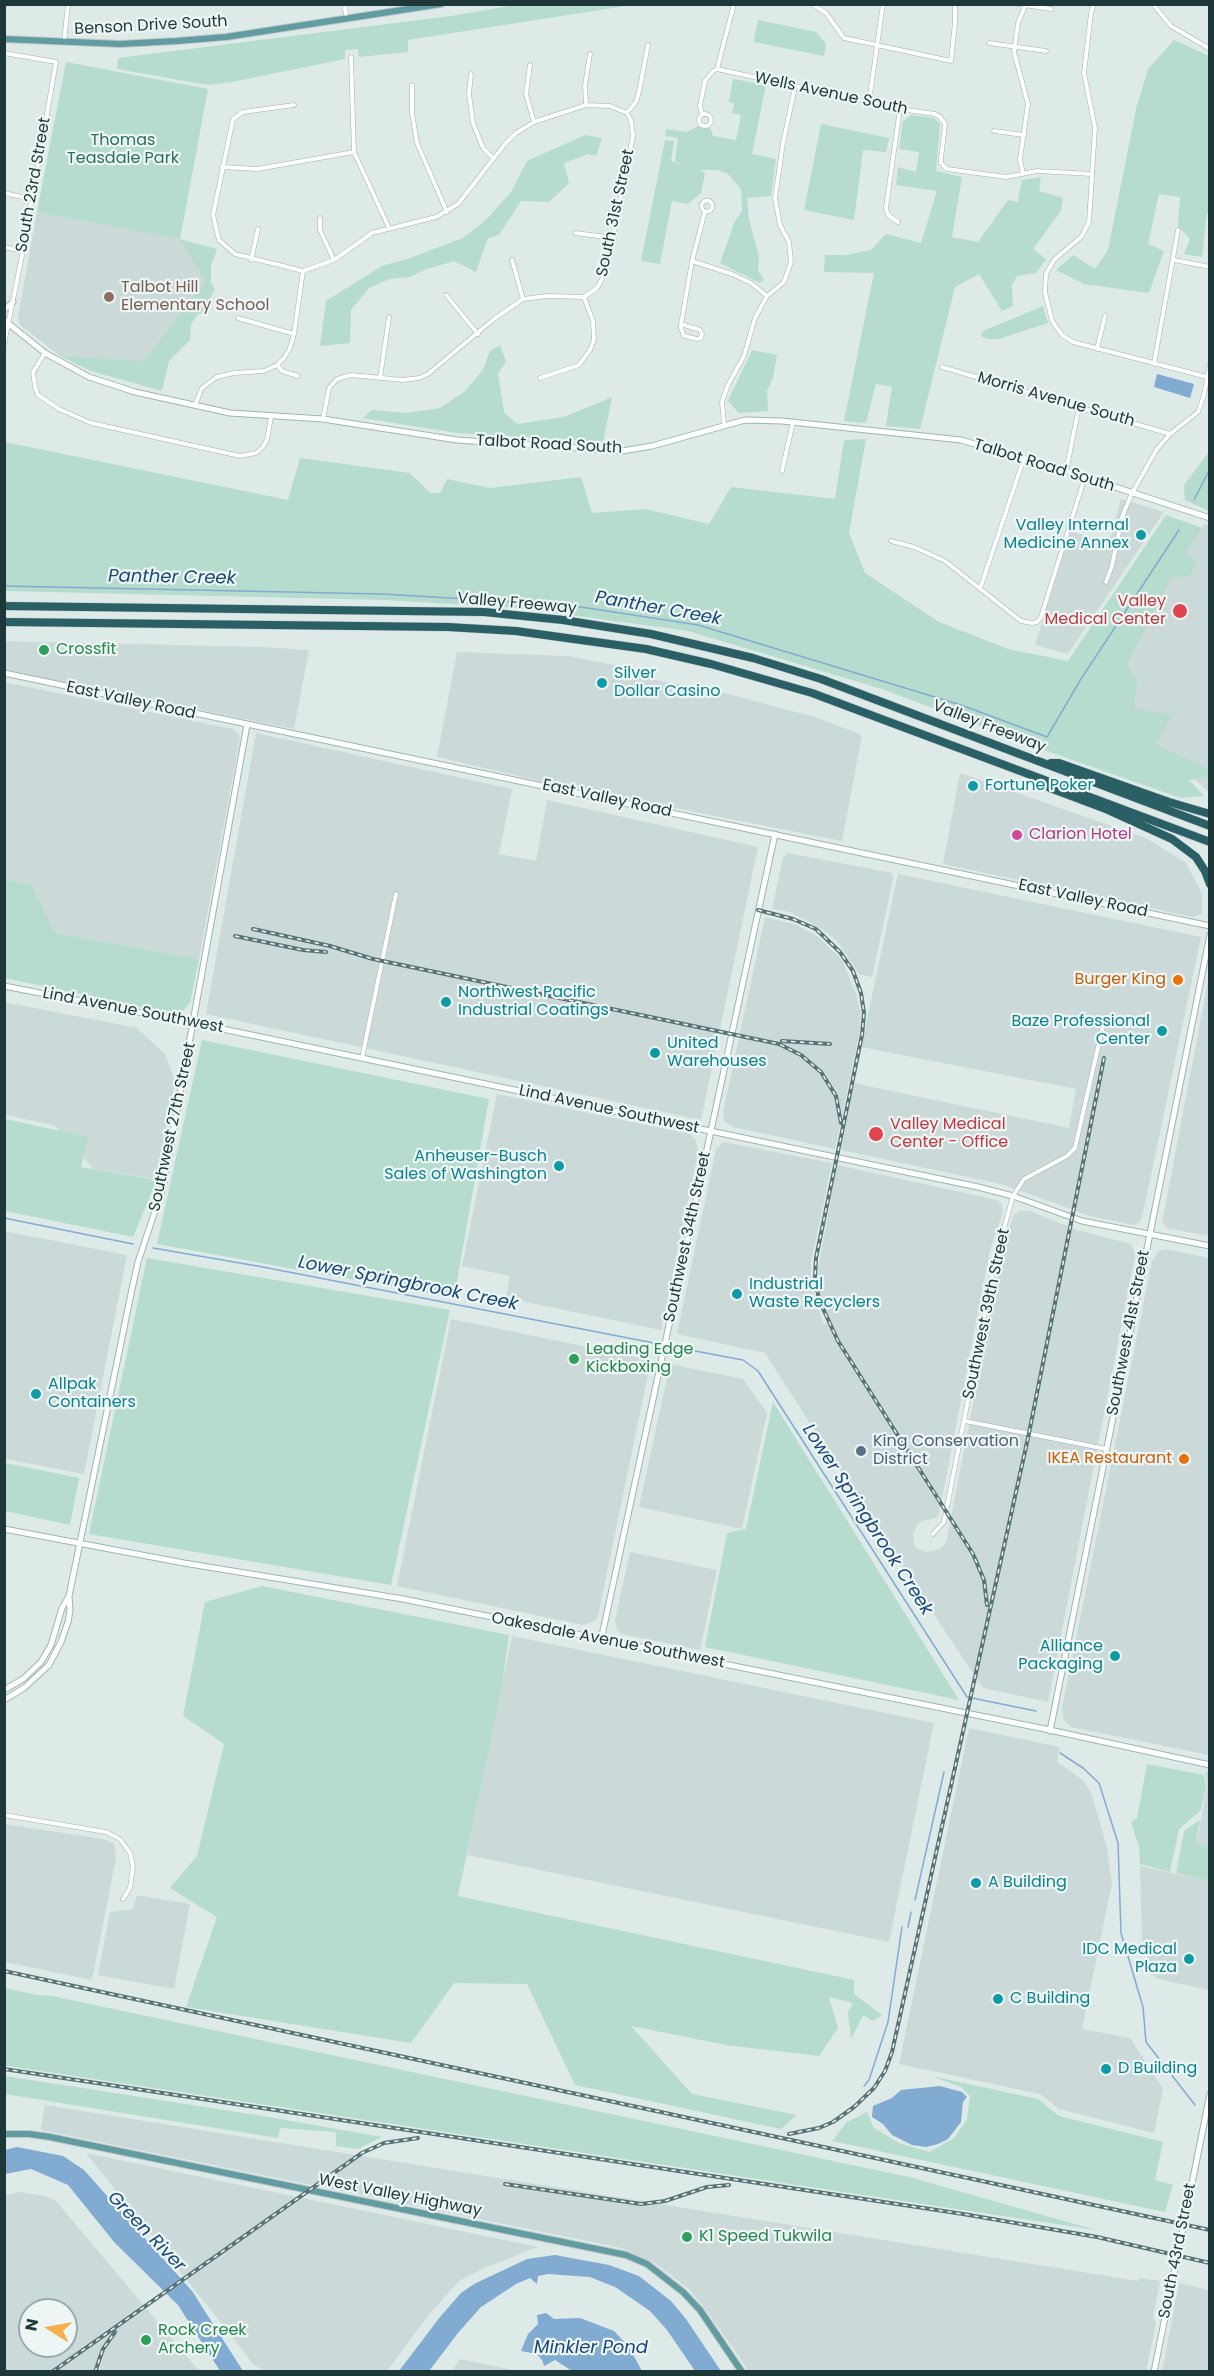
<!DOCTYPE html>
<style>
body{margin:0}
#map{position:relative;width:1214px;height:2376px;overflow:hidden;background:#ddeae8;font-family:Poppins,sans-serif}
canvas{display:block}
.frame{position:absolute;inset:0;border:6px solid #1e3839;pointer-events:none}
.north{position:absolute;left:18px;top:2298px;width:60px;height:60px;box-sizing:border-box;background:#edf6f5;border:2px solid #9aaaaa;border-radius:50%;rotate:281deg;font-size:16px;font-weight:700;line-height:24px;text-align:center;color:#1e3839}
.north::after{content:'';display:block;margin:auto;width:21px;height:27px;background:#f7af4e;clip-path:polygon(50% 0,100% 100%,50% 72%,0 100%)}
</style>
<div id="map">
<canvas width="1214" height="2376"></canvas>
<div class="frame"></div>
<div class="north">N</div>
</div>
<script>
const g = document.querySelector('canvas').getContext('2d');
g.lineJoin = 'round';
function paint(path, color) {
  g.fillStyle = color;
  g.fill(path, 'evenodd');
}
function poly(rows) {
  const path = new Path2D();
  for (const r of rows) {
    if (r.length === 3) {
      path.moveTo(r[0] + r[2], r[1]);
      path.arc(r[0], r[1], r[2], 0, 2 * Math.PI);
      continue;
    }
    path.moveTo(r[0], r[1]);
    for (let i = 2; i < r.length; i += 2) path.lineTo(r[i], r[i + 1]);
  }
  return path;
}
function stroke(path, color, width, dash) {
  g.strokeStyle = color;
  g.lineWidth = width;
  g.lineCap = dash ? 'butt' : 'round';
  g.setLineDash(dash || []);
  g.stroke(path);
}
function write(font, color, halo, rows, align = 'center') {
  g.font = font + ' Poppins,sans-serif';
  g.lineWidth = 4.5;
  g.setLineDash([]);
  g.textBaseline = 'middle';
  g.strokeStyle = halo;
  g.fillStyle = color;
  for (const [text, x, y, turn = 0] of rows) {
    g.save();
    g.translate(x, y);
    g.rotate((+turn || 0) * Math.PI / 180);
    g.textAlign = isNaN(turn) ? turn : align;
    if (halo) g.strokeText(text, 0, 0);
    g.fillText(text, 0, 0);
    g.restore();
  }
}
paint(poly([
 [37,212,180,239,211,277,147,362,60,356,20,325,18,317],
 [1121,499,1164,512,1068,654,1035,645,1071,531,1109,544],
 [1204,524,1209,526,1209,792,1099,694],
 [5,641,261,647,309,650,294,729,5,670],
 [457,652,568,656,645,671,644,678,717,691,818,718,862,735,842,841,544,782,437,757],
 [4,682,233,729,238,734,240,738,199,959,55,933,32,885,5,880],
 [256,733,512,789,499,854,536,861,547,800,758,847,701,1120,206,1014],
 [960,773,1146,838,1186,863,1202,894,1202,914,1193,917,943,864],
 [788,853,892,873,893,879,872,977,859,974,837,941,822,929,790,912,772,909,783,858],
 [898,874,1201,937,1142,1218,1138,1223,1134,1225,1090,1216,1001,1184,841,1150,853,1083,1069,1128,1076,1089,861,1047],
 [765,917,794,924,817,936,842,960,856,994,860,1011,860,1031,835,1149,733,1127,724,1121,723,1112],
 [1209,976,1210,1236,1209,1236,1167,1228,1162,1223],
 [4,1002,137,1028,165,1054,175,1081,156,1179,94,1169,54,1125,5,1115],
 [497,1094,690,1134,696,1140,698,1153,661,1330,506,1298,510,1276,462,1266],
 [723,1142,832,1163,811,1262,811,1280,816,1302,824,1325,829,1322,820,1296,818,1270,837,1165,997,1200,1002,1205,1003,1212,990,1250,939,1514,936,1518,921,1521,916,1526,913,1534,915,1547,925,1552,939,1550,946,1543,1002,1255,1013,1216,1019,1211,1030,1211,1077,1230,1131,1244,1135,1255,1048,1702,983,1688,896,1558,765,1353,677,1334,716,1149],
 [4,1231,127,1255,84,1474,5,1459],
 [1165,1249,1209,1258,1209,1755,1071,1727,1064,1721,1062,1708,1152,1261,1159,1251],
 [451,1319,651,1360,598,1616,595,1621,583,1625,397,1586],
 [670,1364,743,1379,767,1413,742,1529,639,1507],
 [630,1552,717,1570,700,1650,621,1634,617,1630,615,1620],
 [512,1636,934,1723,889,1942,467,1855],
 [969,1728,1060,1747,1057,1762,1084,1781,1092,1795,1107,1848,1112,1883,1082,2029,1130,2038,1163,2089,1154,2133,1059,2109,1040,2094,899,2064],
 [1205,1771,1209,1772,1209,1849,1196,1846,1207,1787],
 [4,1824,103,1839,114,1844,116,1858,92,1980,5,1962],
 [1140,1866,1209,1881,1209,1990,1158,1979,1152,1975,1142,1937],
 [137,1895,190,1904,174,1989,98,1975,110,1912,133,1909],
 [45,2105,1138,2281,1139,2278,1160,2281,1153,2318,1156,2323,1146,2371,749,2371,708,2313,689,2289,656,2264,622,2248,41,2130],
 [86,2153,538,2247,484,2268,459,2281,426,2318,387,2371,264,2371,252,2363,240,2347],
 [18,2192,45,2196,56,2201,199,2371,5,2371,5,2195],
 [30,2310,66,2310,66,2346,30,2346],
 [1179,2283,1209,2290,1209,2371,1162,2371],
 [460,2359,518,2371,452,2371]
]), '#cbd9d8');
paint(poly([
 [521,4,632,5,408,40,408,52,359,57,358,49,345,50,345,59,232,82,208,85,117,69,118,58,451,16],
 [758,20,816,32,826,44,824,56,754,42],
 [1174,40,1209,56,1210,212,1207,213,1202,257,1184,254,1190,239,1178,226,1180,197,1159,194,1148,244,1164,251,1149,293,1084,284,1056,270,1073,255,1095,269,1108,250,1136,109,1148,69],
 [66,62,208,89,180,239,217,249,211,266,211,283,215,289,203,312,197,315,191,324,190,340,169,361,162,391,91,371,60,356,144,361,206,281,179,239,37,212],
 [733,79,766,85,752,154,776,159,771,196,747,198,749,220,759,256,758,270,764,280,760,283,720,263,735,221,742,211,741,189,728,174,717,170,700,170,705,173,701,193,688,204,672,201,660,264,641,261,665,140,674,141,671,161,684,165,675,161,678,138,665,136,666,129,687,132,698,126,704,129,710,127,713,136,736,140,741,115,732,113,734,103,729,102],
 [911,115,934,118,940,124,936,171,962,177,952,237,978,242,1008,200,1018,202,1022,180,1041,177,1039,191,1063,198,1061,211,1033,249,1046,259,1036,273,1017,276,1012,285,1013,306,1002,311,979,274,955,287,920,429,886,426,892,387,876,384,866,423,844,421,874,273,824,272,825,255,846,255,871,250,886,234,921,243,937,191,896,185,898,167,916,172,919,152,899,149,903,121],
 [821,124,889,138,886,152,863,150,854,220,804,210],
 [585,135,602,138,596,156,588,154,564,163,569,183,549,202,521,201,499,235,488,238,476,272,454,261,424,270,410,277,390,279,369,288,351,310,350,343,320,346,326,301,382,266,410,258,463,238,486,220,511,192,527,161],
 [1043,306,1048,323,999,339,987,339,981,336,983,331],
 [500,345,506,362,498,373,504,412,517,424,564,417,612,397,603,442,457,433,363,418,372,410,407,413,440,408,464,392,483,370,490,351],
 [752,350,777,355,773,378,767,391,768,411,739,413,728,401],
 [866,439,849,533,865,573,939,622,1008,649,1068,661,1166,515,1202,528,1186,553,1197,563,1189,576,1171,578,1127,664,1137,680,1134,708,1173,715,1155,744,1209,769,1209,776,1189,780,1204,796,1181,798,1044,750,882,689,688,631,520,608,384,600,5,591,5,442,288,500,300,458,410,473,430,493,440,493,447,479,490,488,581,477,592,513,645,509,709,524,731,487,835,499,844,440],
 [1209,452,1209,511,1185,500,1184,485],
 [5,880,32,885,55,933,199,959,190,1003,179,1015,5,978],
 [202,1040,489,1099,454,1298,157,1244],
 [5,1119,88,1137,81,1167,157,1180,133,1237,5,1211],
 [147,1258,450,1310,391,1585,89,1534],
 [773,1402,959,1700,705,1647,727,1533,746,1529],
 [5,1463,79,1478,70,1525,5,1511],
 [262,1586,509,1635,501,1692,458,1896,854,1980,854,1994,882,2015,873,2021,863,2015,851,2039,848,2012,853,2003,829,1997,838,2028,819,2056,726,2045,631,2026,692,2094,797,2115,781,2129,575,2085,527,1984,454,1983,411,2043,186,2007,217,1917,170,1888,197,1856,224,1744,183,1716,205,1602],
 [1147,1764,1204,1775,1206,1787,1201,1810,1179,1829,1170,1872,1140,1864,1139,1847,1131,1822,1137,1818],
 [1200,1820,1196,1841,1198,1845,1209,1847,1209,1881,1176,1873,1184,1831],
 [5,1988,37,1995,52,1996,909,2177,1096,2230,8,2066,5,2065],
 [5,2076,263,2116,382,2137,358,2149,336,2146,336,2132,280,2128,278,2138,5,2094],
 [931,2076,1038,2099,1059,2116,1163,2142,1155,2180,1173,2185,1165,2212,832,2141,847,2122,867,2112,874,2128,899,2143,929,2152,953,2139,967,2120,970,2096,961,2087]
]), '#b5dccc');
paint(poly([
 [1157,374,1194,384,1190,398,1154,387],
 [940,2086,962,2092,967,2097,963,2102,961,2122,948,2139,938,2144,926,2147,912,2145,892,2135,883,2124,872,2117,873,2106,892,2098,901,2090],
 [17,2147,63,2156,84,2170,192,2291,243,2371,220,2371,178,2305,115,2243,68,2185,31,2169,5,2174,5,2150],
 [555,2255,609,2265,639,2276,671,2301,686,2319,721,2371,695,2371,667,2330,650,2311,615,2287,590,2277,548,2274,538,2276,537,2284,530,2278,516,2284,481,2307,458,2333,429,2371,399,2371,440,2317,461,2293,474,2284,527,2259],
 [546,2313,554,2319,580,2318,614,2331,629,2347,642,2371,572,2371,555,2360,544,2366,542,2360,537,2354,521,2351,528,2334,538,2324,537,2315]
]), '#82abd2');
stroke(poly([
 [1194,500,1210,469],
 [4,586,382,594,568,605,698,625,961,705,1047,737,1081,679,1179,530],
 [4,1218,133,1244],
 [153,1248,263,1267,659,1344],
 [674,1347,743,1360,758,1371,967,1697,1036,1711],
 [1060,1753,1083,1768,1099,1783,1118,1843,1121,1933,1143,2007,1146,2042,1195,2105],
 [915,1900,944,1772],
 [908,1927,911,1912],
 [864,2086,869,2080,888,2022,902,1927]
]), '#82abd2', 1.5);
const street = poly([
 [344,4,347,18],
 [812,4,826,13,844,38,951,61,955,23,955,4],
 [1018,4,1051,9],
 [1094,4,1091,13,1084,73,1095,128,1089,222,1082,236,1054,260,1046,274,1045,292,1052,321,1062,335,1073,342,1207,377],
 [1153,4,1171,26,1210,49],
 [64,42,68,4],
 [989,43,1046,51],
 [4,53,56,62,23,251,4,344],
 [351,57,354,152,389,228],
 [530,65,526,94,534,122],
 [717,69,900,109,935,114,940,117,945,124,941,159,941,163,947,169,1006,177,1037,171,1092,174],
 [471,74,469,94,473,123,483,148,493,158],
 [412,85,412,113,417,143,447,212],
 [869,102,883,4],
 [294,105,243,112,233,119,213,215,219,240,235,254,303,271,334,260,372,233,436,217,458,204,505,144,516,133,534,122,586,105,610,106,627,113],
 [586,105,585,85,590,54],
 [627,113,636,102,639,92,648,45],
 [705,120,6],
 [702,114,700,106,705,81,713,71,717,69,734,4],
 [994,131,1024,135],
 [222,167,257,169,354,152],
 [1023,174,1020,159,1028,104,1014,52,1018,23,1026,4],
 [4,193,32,199],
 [707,206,5.5],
 [320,218,320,230,334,260],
 [898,222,888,215,886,208,900,109],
 [575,233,614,238],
 [4,247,23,251],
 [251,260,258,229],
 [512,260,523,299],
 [1174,260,1210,267],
 [692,261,732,274,751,283,767,296],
 [446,295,478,334],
 [238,318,294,334],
 [681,324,700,330,702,334,701,338,697,339,684,336,681,328,681,324,682,319,692,261,705,211],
 [1097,349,1105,316],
 [45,353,33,372,35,387,38,395,59,409,91,423,240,456,256,453,262,448,267,440,271,417],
 [1154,364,1178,230],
 [277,365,282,371,298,376],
 [942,367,1170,434],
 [380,378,389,317],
 [540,378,579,365,590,350,594,340,593,321,584,297,597,288,606,272,633,136,631,120,627,113],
 [195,405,202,388,217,377,234,373,264,371,277,365,284,358,290,348,294,334,303,271],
 [323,419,329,388,337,379,351,375,403,380,419,378,428,374,494,319,523,299,547,296,584,297],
 [724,424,722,402,728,385,744,356,755,318,767,296,784,282,791,262,789,242,780,225,775,198,783,143,795,87],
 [782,471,793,422],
 [1066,471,1079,407],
 [891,541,914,547,945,561,1021,621,1032,623,1037,622,1041,617,1085,477],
 [1106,582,1112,566,1122,517,1132,493,1157,449,1170,434,1198,412,1204,395,1210,364],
 [980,589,1024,458],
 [362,1058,396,894],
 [965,1421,1106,1449],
 [933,1534,944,1522,996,1257,1013,1196,1024,1179,1067,1156,1075,1148,1105,1017],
 [4,1815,106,1832,120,1839,130,1853,133,1866,130,1888,123,1899]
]);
const secondary = poly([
 [4,310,13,302],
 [4,320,45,353,89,377,135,392,230,413,323,419,457,440,622,451,652,446,745,420,782,421,961,440,1066,471,1210,518],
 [4,673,1210,926],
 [4,986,194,1023,978,1187,1013,1196,1082,1221,1210,1246],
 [4,1529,184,1563,403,1599,1045,1729,1210,1765],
 [601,1640,775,834],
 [4,1690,23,1679,41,1662,51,1645,62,1608,68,1598],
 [4,1700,24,1688,49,1665,61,1642,68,1622,70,1610,69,1596,132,1289,138,1262,163,1187,247,725],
 [1050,1731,1210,935],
 [1154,2372,1210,2094]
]);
const primary = poly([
 [4,39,120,44,177,41,226,37,441,4],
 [4,2134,29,2134,50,2137,626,2255,647,2264,683,2292,700,2310,742,2372]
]);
const highway = poly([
 [4,606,484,612,563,620,651,634,753,658,821,679,1210,826],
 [4,622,448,627,516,631,646,649,711,664,812,693,1210,842],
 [1051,763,1059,763,1169,802,1210,814],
 [1050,788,1106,809,1172,839,1196,857,1205,871,1210,884]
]);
stroke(street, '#a0b1b0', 5);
stroke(secondary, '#9cb6b5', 7);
stroke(primary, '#c0c7c8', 8);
stroke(highway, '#c0c7c8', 9);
stroke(street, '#fff', 4);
stroke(secondary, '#fff', 5);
stroke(primary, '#609ca1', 6);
stroke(highway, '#2a5f66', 8);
const rail = poly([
 [758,910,793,919,816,929,840,952,853,971,861,993,864,1013,862,1035,816,1258,815,1278,819,1300,838,1341,973,1554,984,1580,987,1605],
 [253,929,330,946,373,959,779,1044,801,1055,821,1072,836,1096,841,1123],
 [235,936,303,950,326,952],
 [782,1041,830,1044],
 [4,1971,1210,2230],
 [4,2069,963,2214,1097,2237,1210,2263],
 [789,2134,819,2128,833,2122,854,2107,874,2088,885,2071,892,2052,1028,1438,1104,1058],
 [505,2184,641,2204,665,2201,707,2187,729,2185],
 [52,2372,362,2153,384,2143,418,2138],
 [95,2372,103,2349,115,2332]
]);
stroke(rail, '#587475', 4);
stroke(rail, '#edf6f5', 1.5, [4.5]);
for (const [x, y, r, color] of [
 [109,297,6,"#8d6e63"],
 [1141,535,6,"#0f9aa8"],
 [1180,611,8,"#e0444e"],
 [44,650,6,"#2e9e5b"],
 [602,683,6,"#0f9aa8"],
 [973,786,6,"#0f9aa8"],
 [1017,835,6,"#d1479c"],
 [1178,980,6,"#e8710a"],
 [446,1002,6,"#0f9aa8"],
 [1162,1031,6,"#0f9aa8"],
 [655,1053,6,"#0f9aa8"],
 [876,1134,8,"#e0444e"],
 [559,1166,6,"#0f9aa8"],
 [737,1294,6,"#0f9aa8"],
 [574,1359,6,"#2e9e5b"],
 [36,1394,6,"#0f9aa8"],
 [861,1451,6,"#5c6f8a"],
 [1184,1459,6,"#e8710a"],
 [1115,1656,6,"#0f9aa8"],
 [976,1883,6,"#0f9aa8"],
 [1189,1959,6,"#0f9aa8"],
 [998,1999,6,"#0f9aa8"],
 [1106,2069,6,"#0f9aa8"],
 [687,2237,6,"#2e9e5b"],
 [146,2340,6,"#2e9e5b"]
]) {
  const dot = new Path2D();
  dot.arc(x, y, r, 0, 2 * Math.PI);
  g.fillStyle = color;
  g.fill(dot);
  stroke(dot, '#edf6f5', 2);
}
write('16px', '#1e3839', '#edf6f5', [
 ["Benson Drive South",151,26,-3],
 ["Wells Avenue South",831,94,12],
 ["South 23rd Street",34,185,-80],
 ["South 31st Street",616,213,-78],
 ["Morris Avenue South",1056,400,16],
 ["Talbot Road South",549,445,3],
 ["Talbot Road South",1044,466,17],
 ["Valley Freeway",517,604,5],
 ["East Valley Road",131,701,12],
 ["Valley Freeway",989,727,21],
 ["East Valley Road",607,799,12],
 ["East Valley Road",1083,899,12],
 ["Lind Avenue Southwest",133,1011,11],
 ["Lind Avenue Southwest",609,1110,12],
 ["Southwest 27th Street",173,1127,-78],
 ["Southwest 34th Street",688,1237,-78],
 ["Southwest 39th Street",987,1314,-78],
 ["Southwest 41st Street",1129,1333,-79],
 ["Oakesdale Avenue Southwest",608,1641,11],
 ["West Valley Highway",400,2196,11],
 ["South 43rd Street",1178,2251,-79]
]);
write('16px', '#28715c', '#edf6f5', [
 ["Thomas",123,141],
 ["Teasdale Park",123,159]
]);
write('16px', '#785e54', '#edf6f5', [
 ["Talbot Hill",121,288],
 ["Elementary School",121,306]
], 'left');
write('16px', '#0d838f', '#edf6f5', [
 ["Valley Internal",1129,526,"right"],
 ["Medicine Annex",1129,544,"right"],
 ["Silver",614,674],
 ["Dollar Casino",614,692],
 ["Fortune Poker",985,786],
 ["Northwest Pacific",458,993],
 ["Industrial Coatings",458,1011],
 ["Baze Professional",1150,1022,"right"],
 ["Center",1150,1040,"right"],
 ["United",667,1044],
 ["Warehouses",667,1062],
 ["Anheuser-Busch",547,1157,"right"],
 ["Sales of Washington",547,1175,"right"],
 ["Industrial",749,1285],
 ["Waste Recyclers",749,1303],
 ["Allpak",48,1385],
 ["Containers",48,1403],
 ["Alliance",1103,1647,"right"],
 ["Packaging",1103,1665,"right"],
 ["A Building",988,1883],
 ["IDC Medical",1177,1950,"right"],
 ["Plaza",1177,1968,"right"],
 ["C Building",1010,1999],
 ["D Building",1118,2069]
], 'left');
write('16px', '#be3a42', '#edf6f5', [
 ["Valley",1166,602],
 ["Medical Center",1166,620],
 ["Valley Medical",890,1125,"left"],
 ["Center - Office",890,1143,"left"]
], 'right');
write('16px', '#27864d', '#edf6f5', [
 ["Crossfit",56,650],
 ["Leading Edge",586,1350],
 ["Kickboxing",586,1368],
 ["K1 Speed Tukwila",699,2237],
 ["Rock Creek",158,2331],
 ["Archery",158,2349]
], 'left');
write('16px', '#b23c85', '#edf6f5', [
 ["Clarion Hotel",1029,835]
], 'left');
write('16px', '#c56008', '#edf6f5', [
 ["Burger King",1166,980],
 ["IKEA Restaurant",1172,1459]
], 'right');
write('16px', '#4e5e75', '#edf6f5', [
 ["King Conservation",873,1442],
 ["District",873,1460]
], 'left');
write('italic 18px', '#174776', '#edf6f5', [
 ["Panther Creek",172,578,1],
 ["Panther Creek",658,609,10],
 ["Lower Springbrook Creek",408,1284,11],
 ["Lower Springbrook Creek",867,1520,57],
 ["Green River",146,2232,46],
 ["Minkler Pond",591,2348]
]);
</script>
